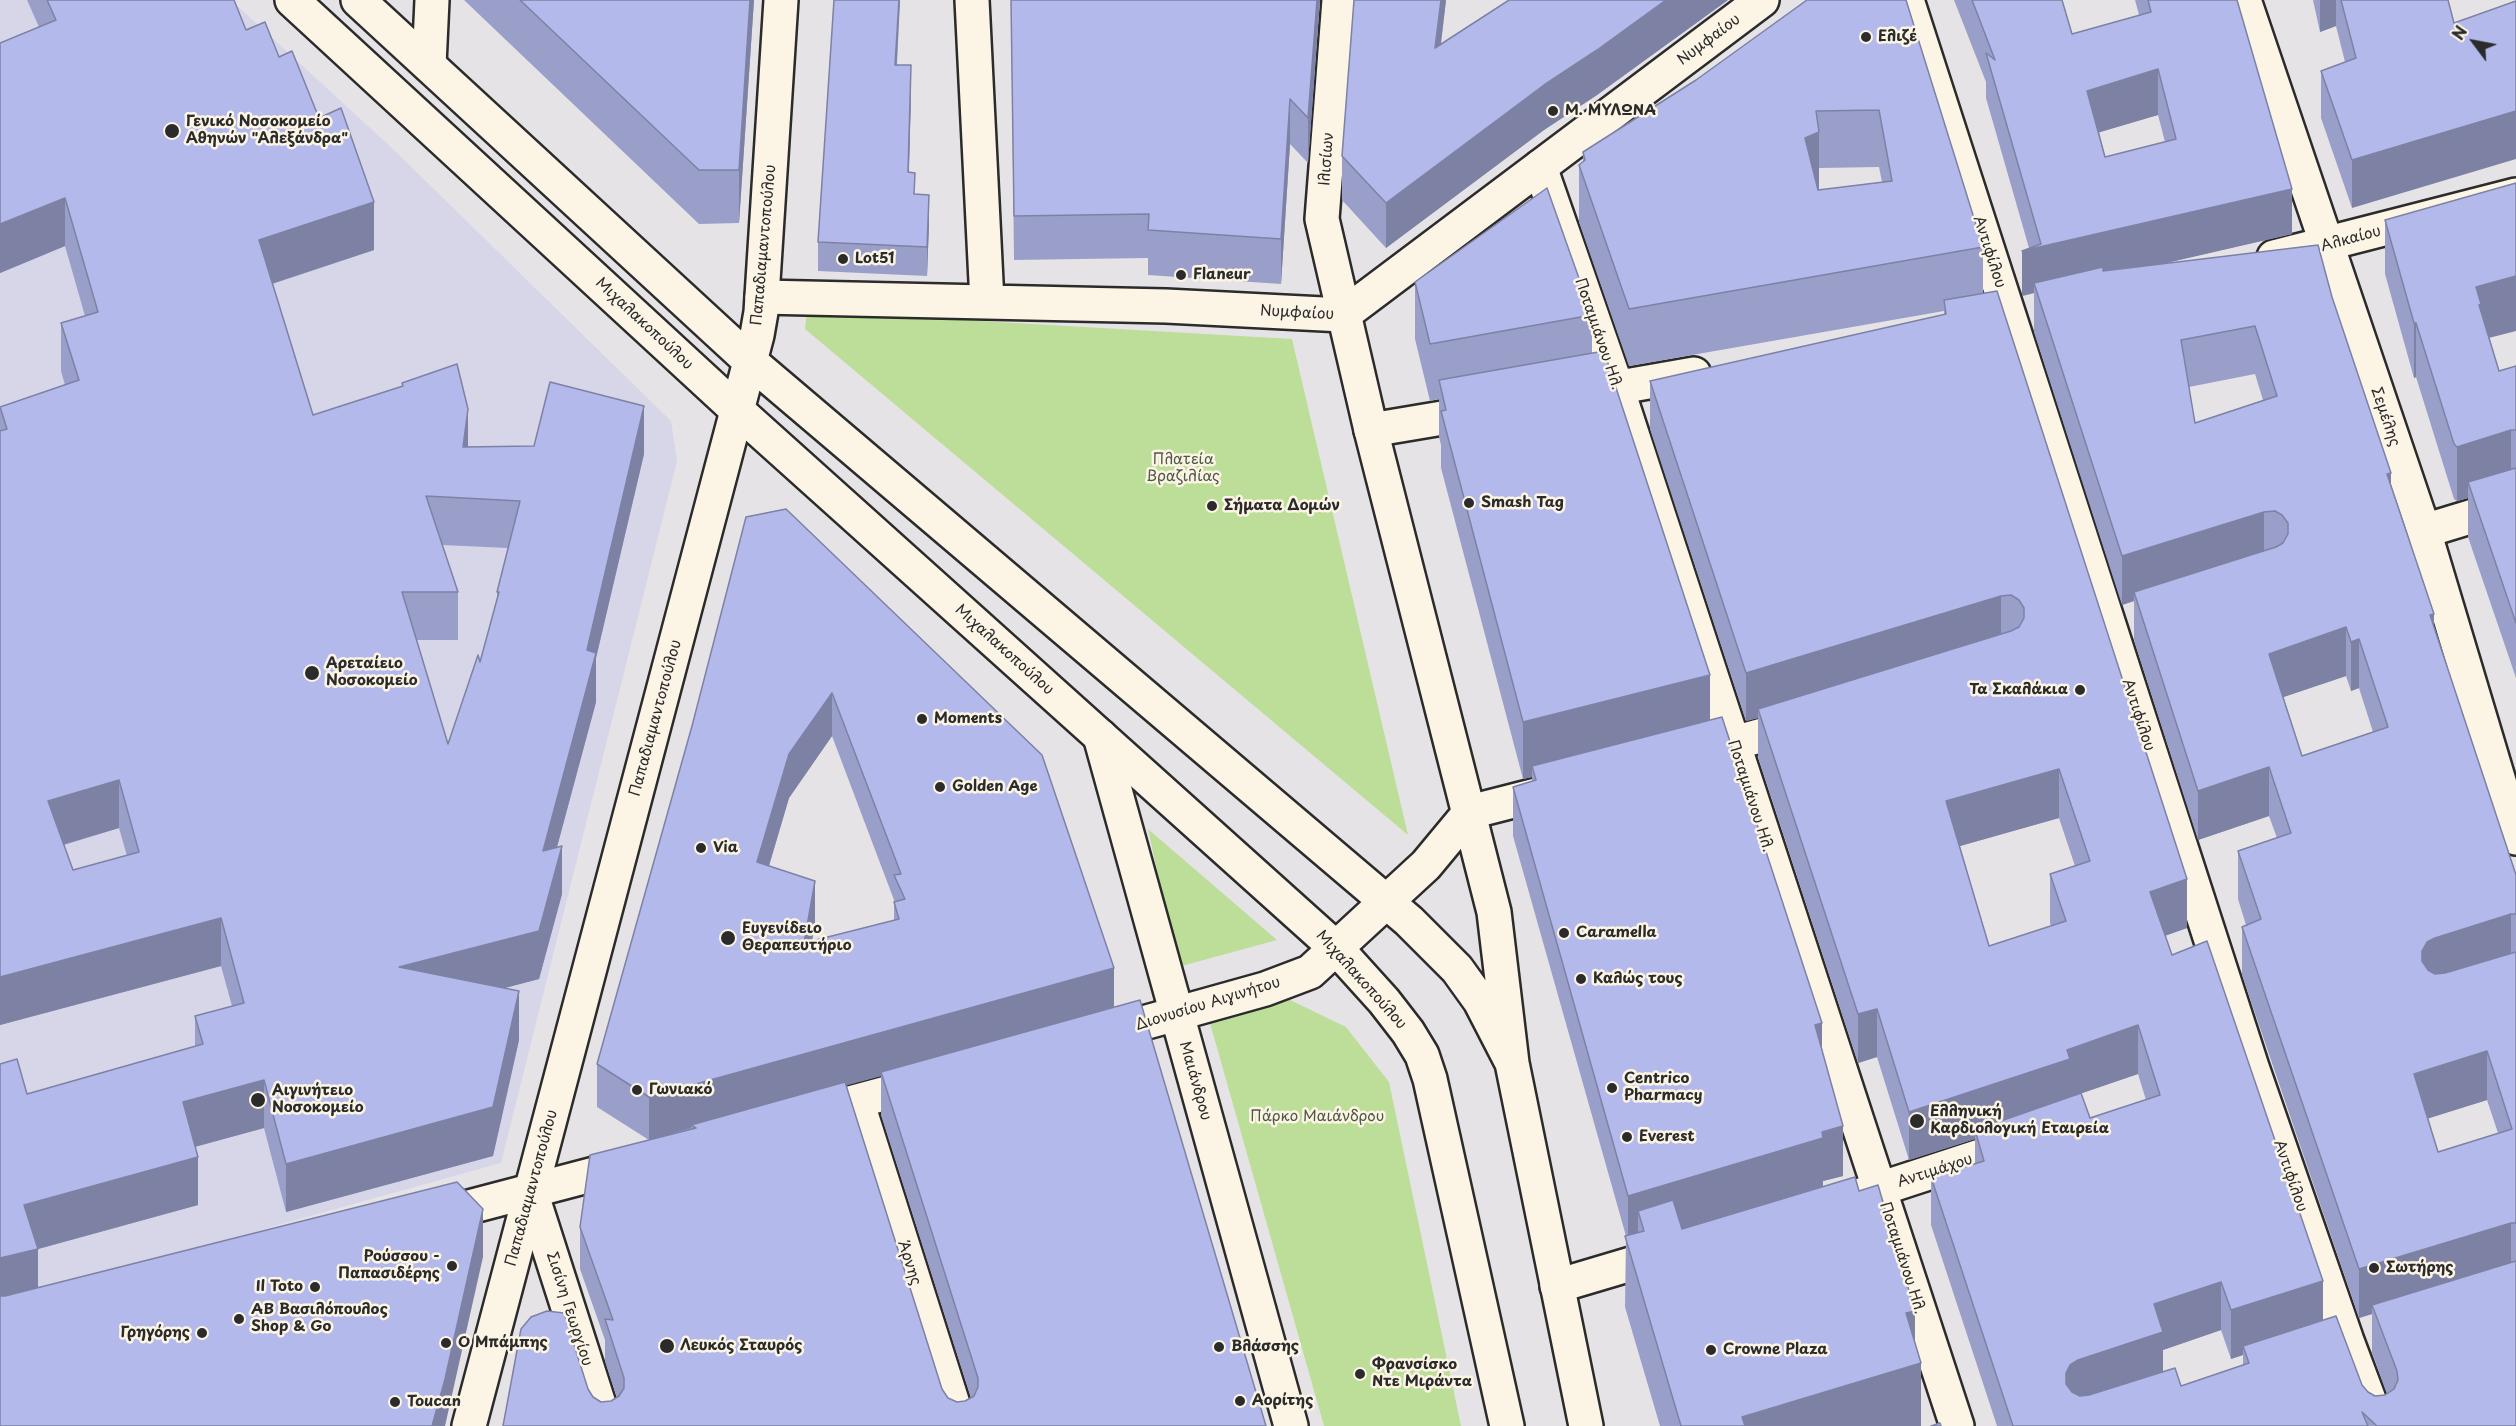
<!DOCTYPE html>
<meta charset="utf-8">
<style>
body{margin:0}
#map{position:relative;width:2516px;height:1426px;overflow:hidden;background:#e6e3e7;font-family:"Playpen Sans",sans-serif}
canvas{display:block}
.north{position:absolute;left:2444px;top:12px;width:60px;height:60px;-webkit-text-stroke:4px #fcf5e5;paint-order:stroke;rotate:302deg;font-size:16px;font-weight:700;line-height:24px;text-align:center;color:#2b2b2b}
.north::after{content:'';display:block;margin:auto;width:21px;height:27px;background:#2b2b2b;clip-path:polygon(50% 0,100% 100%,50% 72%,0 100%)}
</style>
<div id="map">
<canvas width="2516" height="1426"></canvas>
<div class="north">N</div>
</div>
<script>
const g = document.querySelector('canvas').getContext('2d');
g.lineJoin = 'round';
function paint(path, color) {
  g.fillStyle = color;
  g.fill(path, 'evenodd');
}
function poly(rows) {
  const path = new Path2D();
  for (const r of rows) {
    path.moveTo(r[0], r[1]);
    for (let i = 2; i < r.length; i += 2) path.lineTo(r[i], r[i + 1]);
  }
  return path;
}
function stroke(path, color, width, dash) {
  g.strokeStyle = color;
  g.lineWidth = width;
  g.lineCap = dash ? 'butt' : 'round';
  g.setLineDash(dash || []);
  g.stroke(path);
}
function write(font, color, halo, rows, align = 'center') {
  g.font = font + ' "Playpen Sans",sans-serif';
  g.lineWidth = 5;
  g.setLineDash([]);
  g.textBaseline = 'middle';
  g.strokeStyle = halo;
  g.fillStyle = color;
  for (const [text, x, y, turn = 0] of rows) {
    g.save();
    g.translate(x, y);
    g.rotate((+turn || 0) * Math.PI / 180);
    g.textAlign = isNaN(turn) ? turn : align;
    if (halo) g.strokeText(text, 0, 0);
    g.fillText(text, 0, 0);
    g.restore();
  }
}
paint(poly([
 [0,0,231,0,394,150,671,421,677,461,501,1163,289,1222,0,1307]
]), '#d7d6e8');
paint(poly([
 [807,311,1292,339,1408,835,805,329],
 [1148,829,1277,940,1178,967],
 [1288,999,1346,1027,1389,1082,1461,1426,1324,1426,1208,1016]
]), '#bcde98');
const street = poly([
 [972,0,987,302],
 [1907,0,2252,1067,2347,1341,2379,1426],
 [2244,0,2424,531,2516,838],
 [429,65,432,0],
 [1540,167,1617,388,1957,1426],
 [2274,257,2516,195],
 [762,297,1166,306,1343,315],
 [1597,391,1694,374],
 [1371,430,1484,411],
 [2424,531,2516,503],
 [1100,736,1291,1426],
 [1687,756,1799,725],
 [1104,1034,1265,989,1310,972,1426,865,1470,812,1556,790],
 [857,1101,960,1426],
 [809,1114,924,1083],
 [531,1192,606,1426],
 [1858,1196,2017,1144],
 [435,1216,629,1165],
 [1557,1286,1668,1253]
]);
const secondary = poly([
 [292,0,738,411,1337,949,1384,1001,1408,1032,1422,1055,1430,1079,1507,1426],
 [358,0,751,362,1409,921,1457,969,1480,1001,1512,1063],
 [1339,0,1322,219,1371,430,1494,912,1512,1063,1586,1426],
 [1343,315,1762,0],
 [469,1426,757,335,761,312,781,0]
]);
stroke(street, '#2b2b2b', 38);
stroke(secondary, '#2b2b2b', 38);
stroke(street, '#fcf5e5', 33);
stroke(secondary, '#fcf5e5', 33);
paint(poly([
 [27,0,234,0,246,30,279,57,374,250,272,284,313,415,402,386,402,383,468,447,644,454,596,658,596,702,557,847,562,894,539,979,504,988,519,1040,493,1156,286,1212,264,1128,195,1147,198,1205,38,1249,38,1287,483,1257,0,1426,27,1094,195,1046,195,1016,232,1006,221,966,0,1025,0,407,65,385,61,371,61,323,85,316,65,246,0,273,0,43,39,27],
 [442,545,508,548,497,592,497,599,480,662,448,744,417,640,458,640,458,592],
 [119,828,127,856,73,870,64,845],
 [464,0,754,0,739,223,699,224],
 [834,0,900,0,897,65,911,94,909,172,915,194,929,224,927,276,818,271,818,242],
 [1011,0,1320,0,1308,163,1290,144,1281,284,1148,275,1148,258,1014,260],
 [1354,0,1446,0,1441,44,1509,0,1728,0,1597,95,1544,130,1386,248,1342,200,1342,156],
 [1807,0,1983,247,1983,293,2187,928,2165,936,2172,955,2323,1320,2362,1385,2368,1392,2375,1396,2385,1395,2387,1394,2372,1353,2372,1314,2359,1318,2242,975,2242,927,2246,925,2238,899,2238,851,2277,838,2269,816,2198,840,2134,640,2134,601,2122,605,2034,332,2034,293,2022,296,2029,248,1986,98,1986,82,1954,0,2062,0,2072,34,2139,15,2135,0,2237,0,2292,234,2160,264,2332,297,2391,485,2434,628,2516,875,2516,1426,1997,1426,1931,1225,1931,1177,1975,1164,1975,1139,1909,1160,1877,1057,1858,1063,1758,757,1758,718,1746,721,1650,429,1650,381,1944,315,1944,311,1629,366,1579,222,1579,165,1583,162,1583,152,1696,80],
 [2158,115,2165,142,2105,157,2099,132],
 [1879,167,1882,182,1818,190,1819,189,1819,168],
 [2255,374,2263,400,2195,423,2189,387],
 [2346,676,2351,691,2359,688,2373,732,2302,756,2283,697],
 [2059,818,2075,866,2050,874,2050,923,2051,926,1989,946,1960,846],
 [2138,1074,2146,1100,2090,1118,2081,1093],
 [2487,1100,2498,1133,2438,1152,2428,1118],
 [2221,1330,2231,1359,2243,1355,2243,1365,2181,1386,2163,1372,2163,1350],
 [2313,0,2448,0,2352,208,2321,118,2321,71,2345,62,2336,26,2320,32],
 [2385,220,2489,338,2499,371,2516,366,2516,678,2468,537,2468,498,2457,501,2454,499,2416,377,2414,378,2385,274],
 [1415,282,1592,315,1592,353,1710,720,1822,1048,1843,1176,1823,1181,1823,1186,1859,1191,1915,1343,1921,1426,1660,1426,1625,1307,1626,1236,1513,836,1513,787,1532,781,1532,777,1523,779,1441,468,1441,445,1439,437,1439,399,1430,401,1415,339],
 [786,509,1114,1008,1266,1426,503,1426,588,1389,593,1397,601,1402,611,1401,617,1398,605,1361,605,1340,580,1269,580,1227,649,1140,597,1107,597,1064],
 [832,736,894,900,894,920,812,941,815,924,769,866,789,798],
 [881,1076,881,1115,971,1398,965,1401,957,1402,948,1398,942,1389,846,1085]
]), '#9a9fca');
paint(poly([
 [750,0,754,0,739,223,739,170],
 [899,0,900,0,895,94,895,65],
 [1317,0,1320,0,1308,163,1308,118],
 [1441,0,1446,0,1435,92,1435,48],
 [1666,0,1728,0,1597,95,1544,130,1386,248,1386,203,1544,85],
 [2320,0,2336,0,2336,26,2320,32],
 [911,65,911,94,908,201,908,172],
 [2158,69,2158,115,2087,136,2087,91],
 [1290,99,1290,144,1281,284,1281,239],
 [2516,111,2516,159,2352,208,2352,160],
 [1819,132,1819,189,1805,195,1805,138],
 [2292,189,2292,234,2037,293,2034,283,2034,293,2022,296,2022,251],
 [929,195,929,224,927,276,927,247],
 [65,198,65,246,0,273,0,224],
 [374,202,374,250,259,288,259,240],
 [2516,276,2516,331,2481,340,2476,287],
 [2414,323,2416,323,2416,377,2414,378],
 [644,406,644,454,596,658,596,702,543,899,543,851,587,650],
 [468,409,468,457,463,447],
 [2511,430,2511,485,2468,482,2468,498,2457,501,2457,447],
 [2391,473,2391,522,2387,474],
 [2264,512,2264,560,2134,592,2134,601,2122,605,2122,556],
 [2001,596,2001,644,1758,709,1758,718,1746,721,1746,673],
 [2434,614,2434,663,2430,615],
 [2346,627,2346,676,2269,702,2269,654],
 [2359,639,2359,688,2351,691,2351,642],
 [1710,675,1710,732,1532,766,1532,777,1523,779,1523,722],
 [832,693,832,736,789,798,757,906,757,862,789,754],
 [2269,767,2269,816,2198,840,2198,791],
 [2059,769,2059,818,1946,850,1946,801],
 [119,780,119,828,48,849,48,801],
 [562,846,562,894,539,979,399,1016,399,967],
 [2187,879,2187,928,2150,941,2150,892],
 [815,881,815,924,804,986,804,943],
 [2511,914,2511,963,2422,999,2422,951,2427,942,2435,938],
 [221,918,221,966,0,1025,0,977],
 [1114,968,1114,1011,881,1072,881,1076,695,1127,691,1125,691,1128,649,1140,649,1097],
 [519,991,519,1040,493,1156,286,1212,286,1164],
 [1877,1009,1877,1057,1858,1063,1858,1014],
 [1822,1023,1822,1073,1815,1025],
 [2138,1025,2138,1074,1975,1130,1975,1139,1909,1160,1909,1112,2067,1050],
 [2487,1051,2487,1100,2414,1123,2414,1074],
 [264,1080,264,1128,183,1150,183,1102],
 [1843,1126,1843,1176,1823,1181,1823,1187,1644,1241,1644,1231,1638,1211,1638,1242,1628,1245,1628,1196],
 [198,1157,198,1205,38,1249,38,1297,0,1307,0,1258,24,1205],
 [483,1209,483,1257,445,1426,432,1426],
 [2511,1223,2511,1272,2372,1305,2372,1314,2359,1318,2359,1269],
 [2323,1281,2323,1329,2243,1346,2243,1355,2231,1359,2231,1310],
 [2221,1282,2221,1330,2163,1350,2163,1381,2066,1422,2066,1373,2070,1365,2154,1304],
 [1915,1311,1915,1365,1921,1363,1921,1426,1742,1426,1742,1417,1906,1313]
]), '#7d82a4');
const building = poly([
 [47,0,234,0,246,30,265,22,279,57,292,51,319,118,341,108,374,202,259,240,313,415,403,386,402,383,457,364,468,409,463,447,534,446,550,382,644,406,587,650,596,653,543,851,562,846,539,931,399,967,519,991,493,1107,286,1164,264,1080,183,1102,198,1157,24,1205,38,1249,0,1258,0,1064,17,1059,27,1094,203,1044,195,1016,244,1003,221,918,0,977,0,431,7,429,0,407,79,380,61,323,98,312,65,198,0,224,0,43,56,20,47,0],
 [426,496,520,501,497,592,499,592,480,662,478,655,448,744,402,592,458,592,426,496],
 [119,780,139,852,73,870,48,801,119,780],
 [520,0,750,0,739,170,699,170,520,0],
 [834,0,899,0,895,65,911,65,908,172,915,173,914,194,929,195,927,247,818,242,834,0],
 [1011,0,1317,0,1308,118,1290,99,1281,239,1148,230,1149,214,1014,216,1011,0],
 [1354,0,1441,0,1435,48,1509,0,1666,0,1597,50,1544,85,1386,203,1342,156,1354,0],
 [1807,0,1906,0,1983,247,1629,309,1579,165,1585,160,1583,152,1696,80,1807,0],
 [1879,110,1892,181,1818,190,1805,138,1819,132,1816,111,1879,110],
 [1972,0,2062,0,2072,34,2151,12,2148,0,2237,0,2292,189,2022,251,2041,244,1986,53,1995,60,1972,0],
 [2158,69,2176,139,2105,157,2087,91,2158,69],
 [2341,0,2448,0,2454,23,2516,1,2516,111,2352,160,2321,71,2356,58,2341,0],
 [2516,183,2516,276,2476,287,2481,304,2479,305,2499,371,2516,366,2516,430,2511,430,2457,447,2454,444,2416,323,2414,323,2385,220,2516,183],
 [1547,188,1592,315,1430,344,1415,282,1547,188],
 [2318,245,2332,297,2391,473,2387,474,2434,614,2430,615,2516,875,2516,914,2511,914,2435,938,2427,942,2422,951,2422,961,2428,970,2435,974,2445,973,2516,952,2516,1223,2511,1223,2359,1269,2242,927,2261,919,2238,851,2291,833,2269,767,2198,791,2134,592,2276,547,2283,543,2288,534,2288,523,2282,515,2275,511,2264,512,2122,556,2034,283,2103,267,2103,271,2318,245],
 [2255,326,2277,396,2195,423,2181,340,2255,326],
 [2346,627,2351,642,2359,639,2388,727,2302,756,2269,654,2346,627],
 [2487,1051,2512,1129,2438,1152,2414,1074,2487,1051],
 [1997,291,2187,879,2150,892,2172,955,2207,941,2323,1281,2231,1310,2221,1282,2154,1304,2163,1332,2078,1360,2070,1365,2066,1373,2066,1384,2072,1392,2080,1396,2089,1395,2175,1368,2181,1386,2249,1363,2243,1346,2336,1316,2362,1385,2368,1392,2375,1396,2385,1395,2394,1389,2398,1380,2397,1371,2372,1305,2516,1261,2516,1426,2377,1426,2362,1412,2368,1426,2013,1426,1931,1177,1984,1161,1975,1130,2081,1093,2090,1118,2160,1095,2138,1025,2067,1050,2070,1059,1909,1112,1877,1009,1858,1014,1758,709,2011,631,2019,627,2024,618,2024,608,2019,600,2011,595,2001,596,1746,673,1650,381,1946,314,1944,300,1997,291],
 [2059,769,2090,861,2050,874,2066,921,1989,946,1946,801,2059,769],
 [1604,351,1710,675,1523,722,1441,411,1446,410,1439,380,1604,351],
 [2516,468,2516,623,2468,482,2516,468],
 [786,509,1042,755,1114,968,649,1097,597,1064,692,726,746,517,786,509],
 [832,693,901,874,894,875,905,899,894,902,899,919,804,943,815,881,757,862,789,754,832,693],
 [1722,717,1822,1023,1815,1025,1843,1126,1822,1132,1823,1138,1628,1196,1513,787,1536,780,1532,766,1722,717],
 [1140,1000,1266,1426,503,1426,521,1329,531,1317,547,1311,564,1313,588,1389,593,1397,601,1402,611,1401,619,1396,624,1388,624,1378,605,1319,613,1320,580,1227,590,1155,696,1128,691,1125,845,1082,942,1389,948,1398,957,1402,965,1401,974,1396,978,1387,978,1378,881,1072,1140,1000],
 [1855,1177,1859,1191,1878,1185,1915,1311,1906,1313,1921,1363,1742,1417,1745,1426,1681,1426,1625,1236,1644,1231,1638,1211,1673,1200,1682,1229,1855,1177],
 [457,1182,483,1209,445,1379,432,1426,0,1426,0,1296,5,1296,457,1182],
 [1940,1423,1941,1426,1931,1426,1940,1423]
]);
paint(building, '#b3b9eb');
stroke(building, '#7d82a4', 1.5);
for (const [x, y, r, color] of [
 [1866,37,6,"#2b2b2b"],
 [1553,111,6,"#2b2b2b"],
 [172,131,8,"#2b2b2b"],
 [843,259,6,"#2b2b2b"],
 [1181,275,6,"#2b2b2b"],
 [1469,503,6,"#2b2b2b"],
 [1212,506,6,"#2b2b2b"],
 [312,673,8,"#2b2b2b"],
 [2080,690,6,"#2b2b2b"],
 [922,719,6,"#2b2b2b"],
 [940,787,6,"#2b2b2b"],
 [701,848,6,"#2b2b2b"],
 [1564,933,6,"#2b2b2b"],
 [728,938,8,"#2b2b2b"],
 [1581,979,6,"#2b2b2b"],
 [1612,1088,6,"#2b2b2b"],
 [637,1090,6,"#2b2b2b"],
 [258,1100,8,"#2b2b2b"],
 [1917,1121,8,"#2b2b2b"],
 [1627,1137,6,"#2b2b2b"],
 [452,1266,6,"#2b2b2b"],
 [2374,1268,6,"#2b2b2b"],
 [315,1287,6,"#2b2b2b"],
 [239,1319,6,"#2b2b2b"],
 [202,1333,6,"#2b2b2b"],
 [446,1343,6,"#2b2b2b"],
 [667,1346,8,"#2b2b2b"],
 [1219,1347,6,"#2b2b2b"],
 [1711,1350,6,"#2b2b2b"],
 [1360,1374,6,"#2b2b2b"],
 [1240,1401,6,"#2b2b2b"],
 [395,1402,6,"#2b2b2b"]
]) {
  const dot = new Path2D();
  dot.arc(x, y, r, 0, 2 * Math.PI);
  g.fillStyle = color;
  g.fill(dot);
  stroke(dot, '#fcf5e5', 2);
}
write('bold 15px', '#2b2b2b', '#fcf5e5', [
 ["Ελιζέ",1878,37],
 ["Μ. ΜΥΛΩΝΑ",1565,111],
 ["Γενικό Νοσοκομείο",186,122],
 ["Αθηνών \"Αλεξάνδρα\"",186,139],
 ["Lot51",855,259],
 ["Flaneur",1193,275],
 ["Smash Tag",1481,503],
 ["Σήματα Δομών",1224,506],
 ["Αρεταίειο",326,664],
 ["Νοσοκομείο",326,681],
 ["Τα Σκαλάκια",2068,690,"right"],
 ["Moments",934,719],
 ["Golden Age",952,787],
 ["Via",713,848],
 ["Ευγενίδειο",742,929],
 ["Θεραπευτήριο",742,946],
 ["Caramella",1576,933],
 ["Καλώς τους",1593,979],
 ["Centrico",1624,1079],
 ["Pharmacy",1624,1096],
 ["Γωνιακό",649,1090],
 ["Αιγινήτειο",272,1091],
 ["Νοσοκομείο",272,1108],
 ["Ελληνική",1930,1112],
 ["Καρδιολογική Εταιρεία",1930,1129],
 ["Everest",1639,1137],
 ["Ρούσσου -",440,1257,"right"],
 ["Παπασιδέρης",440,1274,"right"],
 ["Σωτήρης",2386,1268],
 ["Il Toto",303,1287,"right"],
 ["ΑΒ Βασιλόπουλος",251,1310],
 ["Shop & Go",251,1327],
 ["Γρηγόρης",190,1333,"right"],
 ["Ο Μπάμπης",458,1343],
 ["Λευκός Σταυρός",680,1346],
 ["Βλάσσης",1231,1347],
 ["Crowne Plaza",1723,1350],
 ["Φρανσίσκο",1372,1365],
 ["Ντε Μιράντα",1372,1382],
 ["Αορίτης",1252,1401],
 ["Toucan",407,1402]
], 'left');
write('15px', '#2b2b2b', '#fcf5e5', [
 ["Νυμφαίου",1709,40,-37],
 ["Ιλισίων",1327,159,-86],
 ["Αλκαίου",2351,239,-15],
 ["Παπαδιαμαντοπούλου",764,245,-85],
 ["Αντιφίλου",1989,252,72],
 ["Νυμφαίου",1297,313,3],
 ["Μιχαλακοπούλου",644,324,43],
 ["Ποταμιάνου Ηλ.",1598,334,71],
 ["Σεμέλης",2385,417,71],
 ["Μιχαλακοπούλου",1004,650,42],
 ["Αντιφίλου",2138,715,72],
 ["Παπαδιαμαντοπούλου",656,718,-75],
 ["Ποταμιάνου Ηλ.",1750,796,72],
 ["Μιχαλακοπούλου",1361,980,48],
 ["Διονυσίου Αιγινήτου",1208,1004,-17],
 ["Μαιάνδρου",1195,1081,74],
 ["Αντιμάχου",1935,1171,-18],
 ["Αντιφίλου",2290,1176,71],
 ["Παπαδιαμαντοπούλου",532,1188,-75],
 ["Ποταμιάνου Ηλ.",1902,1258,72],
 ["Άρνης",909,1263,72],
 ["Σισίνη Γεωργίου",569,1309,72]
]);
write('15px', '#4f5846', '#fcf5e5', [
 ["Πλατεία",1183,460],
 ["Βραζιλίας",1183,477],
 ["Πάρκο Μαιάνδρου",1317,1117]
]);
</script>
